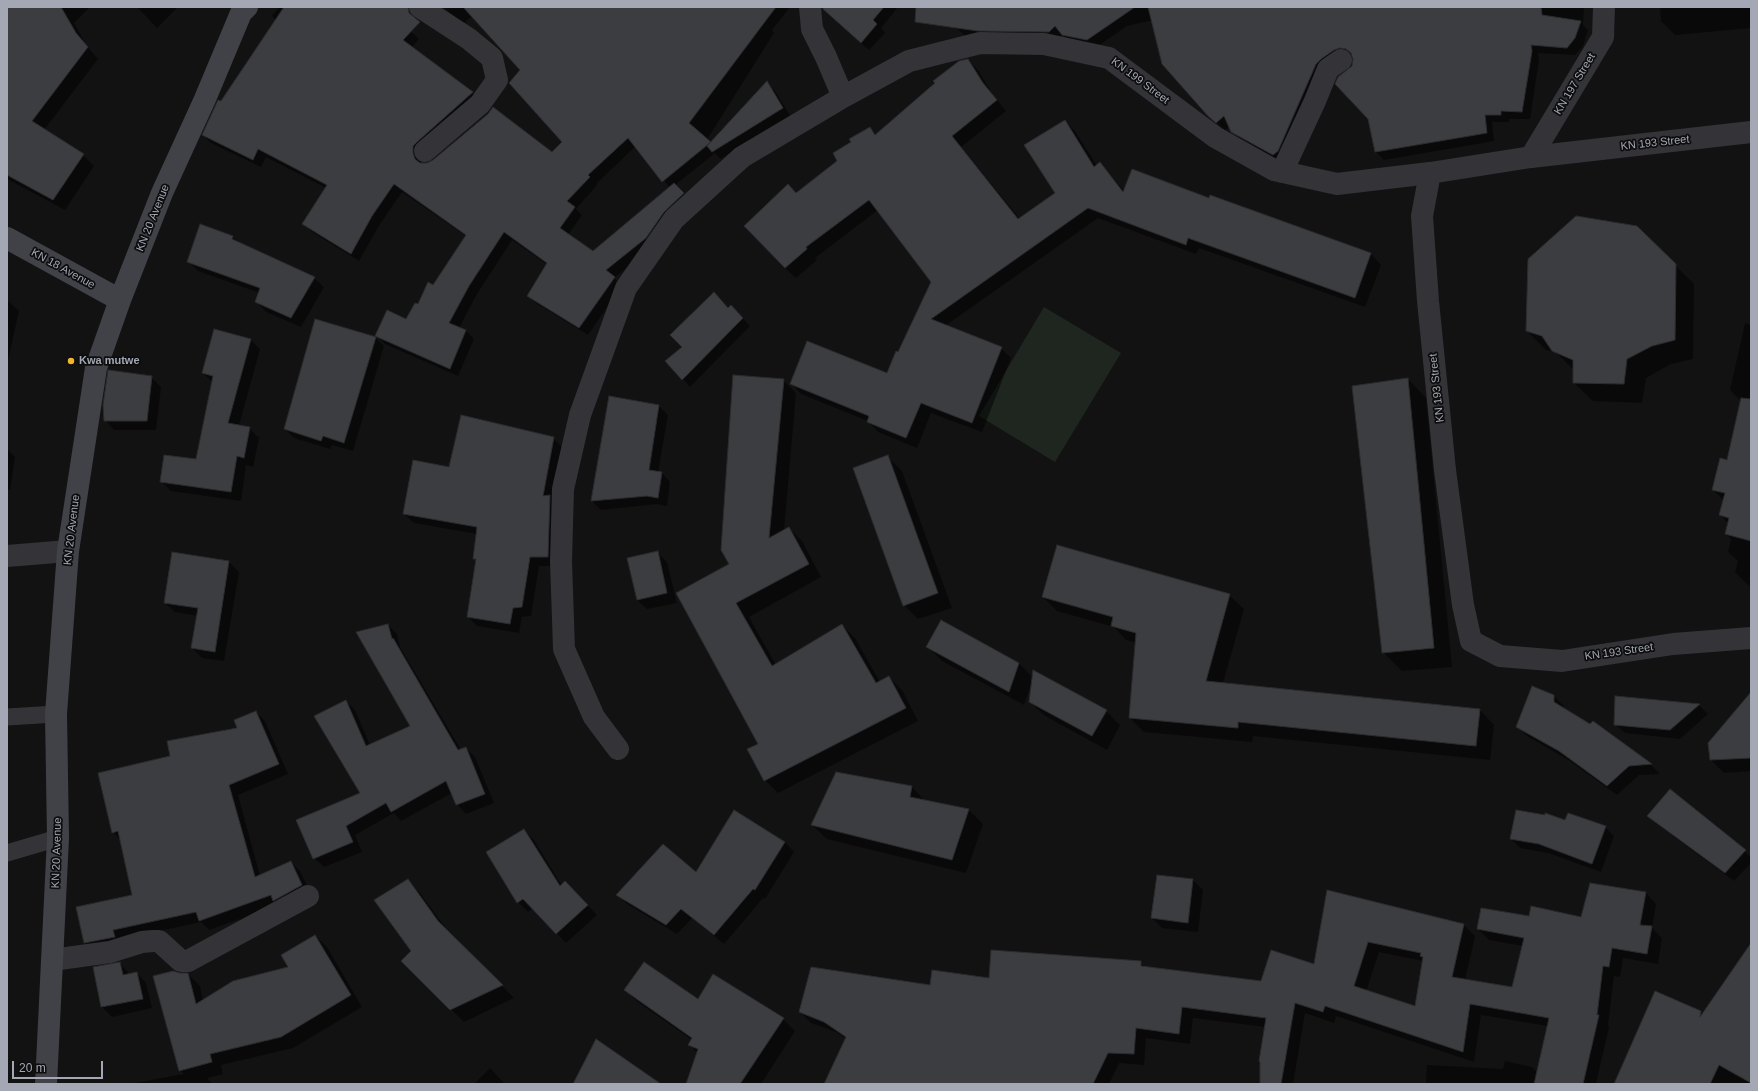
<!DOCTYPE html>
<html>
<head>
<meta charset="utf-8">
<style>
	body { margin:0 }
	#map { position:relative; width:1758px; height:1091px; overflow:hidden; background:#121213; font-family:Arial,sans-serif }
	canvas { display:block }
	.frame { position:absolute; inset:0; border:8px solid #a3a8b4; pointer-events:none }
	.scale { position:absolute; left:12px; top:1061px; width:91px; height:18px; box-sizing:border-box; border:2px solid #a3a8b4; border-top:0; padding-left:5px; font-size:12px; line-height:14px; white-space:nowrap; color:#a3a8b4; -webkit-text-stroke:3px #0d0d0e; paint-order:stroke }
</style>
</head>
<body>
<div id="map">
<canvas width="1758" height="1091"></canvas>
<div class="frame"></div>
<div class="scale">20 m</div>
</div>
<script>
const c = document.querySelector('canvas').getContext('2d');
c.lineJoin = 'round';
function paint(path, color) { c.fillStyle = color; c.fill(path, 'evenodd'); }
const shape = rows => new Path2D(rows.map(r => 'M' + r).join(''));
function stroke(path, color, width, dash) { c.strokeStyle = color; c.lineWidth = width; c.lineCap = dash ? 'butt' : 'round'; c.setLineDash(dash || []); c.stroke(path); }
function label(font, color, halo, rows, align = 'center') {
  c.font = font + ' Arial,sans-serif'; c.lineWidth = 3.5; c.setLineDash([]); c.textBaseline = 'middle'; c.strokeStyle = halo; c.fillStyle = color; for (const [text, x, y, turn = 0] of rows) {
    c.save(); c.translate(x, y); c.rotate((+turn || 0) * Math.PI / 180); c.textAlign = isNaN(turn) ? turn : align; if (halo) c.strokeText(text, 0, 0); c.fillText(text, 0, 0); c.restore();
  }
}
const green = shape([
	[1044,307,1121,353,1055,462,979,416]
]);
const shadow = shape([
	[7,7,90,7,74,23,87,46,98,59,44,130,83,155,94,166,65,210,7,179],
	[137,7,178,7,157,28],
	[279,7,385,7,419,39,412,47,472,93,480,101,421,156,421,164,553,154,563,142,521,70,472,16,464,23,451,14,444,7,790,7,772,30,774,33,708,138,713,142,767,83,775,91,791,117,720,159,715,153,675,185,691,202,654,246,614,278,622,286,588,335,536,303,528,295,548,265,512,240,477,294,459,328,466,331,474,339,458,376,385,344,377,336,407,320,433,286,466,236,402,192,380,224,359,261,312,232,304,224,326,188,266,157,261,167,211,143,203,135,221,103,276,20,272,16],
	[636,146,670,188,593,252,568,235,582,215,576,209,597,185,596,184],
	[838,7,898,7,881,28,885,33,869,50,838,23],
	[934,7,1584,7,1583,25,1588,30,1583,46,1575,55,1538,53,1539,60,1530,119,1509,119,1509,122,1492,122,1494,141,1384,160,1376,152,1369,118,1353,65,1354,56,1348,55,1282,163,1241,140,1232,131,1230,126,1225,130,1209,116,1153,20,1127,26,1095,48,1071,43,1063,35,1057,40,986,38,964,35],
	[1660,7,1751,7,1751,28,1675,35,1661,21],
	[968,60,978,70,993,95,1006,111,961,147,1020,219,1056,193,1065,121,1075,131,1097,166,1100,163,1125,192,1210,199,1211,197,1371,254,1381,265,1365,307,1199,248,1196,254,1098,218,945,326,1001,348,1011,358,982,432,931,413,917,448,878,432,868,421,801,394,791,383,888,375,933,282,878,210,815,258,817,260,796,278,785,268,796,193,839,161,853,142,870,128,877,135],
	[233,237,240,244,314,278,324,287,301,327,266,312,257,302,260,293,198,271,188,261],
	[1675,265,1694,284,1693,359,1671,364,1646,378,1642,403,1593,401,1574,383,1574,370,1555,352,1546,350,1527,331],
	[714,293,729,309,739,314,750,326,690,387,667,361,683,347],
	[7,300,19,311,7,365],
	[1745,323,1751,325,1751,323,1751,588,1735,572,1738,561,1728,552,1731,539,1726,534,1729,524,1720,515,1724,501,1713,490,1727,461,1742,402,1730,390],
	[375,337,384,346,353,451,332,445,330,449,294,438,285,429],
	[251,340,260,349,239,426,249,428,259,438,253,467,246,465,241,501,171,491,161,481,197,460,213,383,203,373],
	[151,377,161,387,156,430,114,430,105,420],
	[1408,379,1426,398,1452,667,1402,671,1383,652],
	[783,380,796,393,784,531,788,528,802,541,821,577,749,617,776,665,842,625,855,638,880,682,889,677,902,690,918,721,778,793,765,780,759,744,677,593,730,564],
	[610,398,659,406,668,415,658,472,662,473,670,482,667,506,657,504,601,510,592,501],
	[553,438,562,447,556,566,539,566,531,616,522,617,519,633,477,626,468,617,477,562,474,558,477,534,414,523,404,514,450,468],
	[7,449,15,457,10,490,7,490],
	[888,457,902,471,952,608,918,619,904,605],
	[657,552,667,562,677,603,647,609,637,600],
	[172,553,229,562,239,572,224,661,202,658,192,648,198,616,175,612,165,603],
	[1229,595,1244,609,1223,683,1480,710,1494,725,1490,760,1253,736,1252,742,1144,732,1130,718,1137,643,1126,640,1114,627,1057,611,1043,597],
	[388,625,397,634,400,647,461,750,466,748,475,757,494,803,466,814,457,804,452,793,401,821,394,813,355,835,362,852,324,867,314,858,362,793,346,701,355,710,370,745,411,726],
	[928,647,1019,663,1033,678,1106,711,1120,725,1107,750,1045,716,1030,702,1032,682,1024,705,942,661],
	[1751,695,1751,771,1724,773,1711,760],
	[1554,696,1564,706,1563,709,1591,726,1593,722,1651,765,1660,774,1639,775,1617,795,1570,761,1527,736,1517,726],
	[1616,697,1699,705,1708,714,1680,739,1625,733,1615,724],
	[256,712,265,721,288,774,238,795,260,876,291,862,300,871,311,894,209,930,201,922,122,939,95,952,85,942,133,896,121,841,113,832,172,757,238,728],
	[912,787,926,802,969,810,983,824,966,873,827,839,812,825],
	[1670,790,1751,857,1751,863,1734,881,1658,825,1649,816],
	[1566,822,1605,827,1614,836,1601,872,1548,853,1520,848,1511,839],
	[524,830,534,840,562,886,575,892,597,915,566,943,533,908,528,912,518,902],
	[785,842,794,852,765,899,763,898,724,944,692,918,677,934,627,904,618,895,696,873],
	[1158,876,1193,880,1203,890,1198,932,1162,928,1152,918],
	[408,881,420,893,450,934,514,998,464,1022,402,961,412,951],
	[1328,892,1464,925,1475,936,1465,980,1513,989,1523,946,1489,940,1478,929,1530,917,1582,918,1646,893,1656,904,1652,928,1662,938,1658,964,1623,958,1620,977,1614,976,1608,1025,1609,1027,1596,1084,1428,1084,1426,1082,1427,1065,1503,1069,1505,1061,1532,1067,1538,1073,1548,1026,1481,1015,1474,1062,1336,1016,1334,1023,1305,1013,1293,1084,1261,1084,1266,1027,1193,1018,1190,1044,1146,1038,1144,1065,1119,1063,1109,1084,825,1084,846,1039,836,1032,811,1023,800,1012,931,986,1140,962,1146,968,1261,982,1315,965],
	[1379,952,1423,961,1416,1007,1366,991],
	[315,936,327,947,362,1007,293,1048,221,1065,223,1074,207,1078,212,1084,129,1084,184,1074,180,1070,180,974,188,974,200,986,203,1000,289,968],
	[1751,951,1751,1084,1615,1084,1700,1012,1703,1015],
	[120,963,130,975,137,973,146,983,152,1008,112,1017,102,1007,94,968],
	[625,990,699,1001,783,1019,795,1031,761,1084,687,1084,697,1053,689,1044,692,1040,638,1002],
	[490,1068,505,1084,474,1084]
]);
const building = shape([
	[7,7,61,7,76,33,88,47,32,121,84,154,53,200,7,175,7,7],
	[284,7,408,7,409,13,420,22,403,40,473,92,417,142,413,146,413,153,415,159,420,163,427,163,433,160,488,114,493,107,552,152,562,142,509,83,520,70,463,7,776,7,689,123,711,142,662,182,628,138,588,175,590,177,567,201,575,207,560,228,593,251,674,183,684,193,664,212,646,238,606,270,615,277,579,328,527,296,547,263,504,232,469,286,449,323,466,330,450,369,375,336,387,310,406,319,415,303,418,304,428,282,433,285,466,235,394,184,372,216,351,254,302,224,327,185,258,149,253,160,202,135,218,100,221,101,284,7],
	[823,7,884,7,873,20,877,24,861,43,823,9,823,7],
	[916,7,1135,7,1087,40,1062,35,1055,26,1049,32,978,31,915,22,916,7],
	[1148,7,1541,7,1542,15,1581,21,1575,38,1567,48,1531,45,1532,51,1522,112,1501,111,1501,115,1485,115,1487,133,1375,152,1368,119,1335,84,1338,77,1352,66,1353,59,1351,53,1346,49,1340,48,1334,50,1321,59,1316,64,1278,151,1273,155,1231,132,1224,116,1216,123,1208,116,1162,64,1148,7],
	[968,59,983,83,997,100,952,136,1018,219,1055,193,1024,145,1065,120,1094,167,1100,162,1123,192,1132,169,1209,198,1210,195,1371,253,1355,298,1188,238,1186,245,1088,208,931,319,1002,347,972,423,921,403,906,438,867,422,869,416,790,384,807,341,887,373,896,351,898,352,931,282,869,200,806,247,807,249,785,268,744,226,788,184,796,193,837,161,833,153,851,142,849,139,870,127,875,135,935,83,933,81,959,61,968,59],
	[767,81,783,108,712,152,707,146,767,81],
	[1576,216,1637,226,1676,264,1675,340,1652,346,1627,359,1624,384,1573,383,1573,360,1552,351,1542,336,1526,331,1528,259,1576,216],
	[200,224,233,236,232,239,315,277,291,318,255,302,260,288,187,262,200,224],
	[714,292,728,308,731,305,743,318,682,380,665,361,682,347,670,335,714,292],
	[315,319,376,337,344,443,323,436,321,441,284,429,315,319],
	[214,329,251,339,228,423,250,427,244,458,237,456,231,492,160,482,164,455,196,459,213,376,202,373,214,329],
	[108,370,152,376,147,421,104,421,103,405,108,370],
	[733,375,784,379,769,538,789,527,809,564,736,603,772,666,842,624,876,683,889,676,906,708,764,781,747,749,758,744,676,593,729,564,721,550,733,375],
	[1408,378,1434,648,1382,653,1352,386,1408,378],
	[609,396,659,405,649,470,662,472,658,498,647,496,591,501,609,396],
	[1741,398,1751,399,1751,541,1725,534,1729,518,1719,515,1725,493,1712,490,1720,458,1727,460,1741,398],
	[461,415,554,437,543,496,550,495,548,557,530,557,522,607,513,608,510,624,467,617,476,559,473,559,477,527,403,514,413,460,449,467,461,415],
	[888,455,938,593,903,606,853,468,888,455],
	[1057,545,1230,594,1206,681,1480,709,1476,746,1238,722,1238,728,1129,718,1136,633,1111,626,1113,617,1042,597,1057,545],
	[658,551,667,593,637,600,627,558,658,551],
	[172,552,229,561,215,652,191,648,198,608,164,603,172,552],
	[941,620,1019,663,1009,692,926,647,941,620],
	[388,624,392,639,393,638,458,750,466,747,485,794,456,805,446,781,391,812,386,803,346,826,353,842,313,859,296,820,360,793,314,716,346,700,366,746,410,726,356,632,388,624],
	[1033,670,1107,710,1092,736,1029,702,1033,670],
	[1532,686,1554,695,1554,702,1590,724,1593,721,1652,764,1629,766,1607,786,1559,751,1516,727,1532,686],
	[1751,692,1751,758,1710,760,1708,743,1751,692],
	[1615,696,1700,704,1670,730,1614,725,1615,696],
	[256,711,279,764,229,785,255,877,291,861,302,885,273,901,271,895,199,921,196,912,113,930,115,937,84,943,76,907,132,895,118,831,112,833,98,773,170,756,167,741,237,728,234,720,256,711],
	[836,772,912,786,910,797,969,809,952,860,811,825,836,772],
	[1670,789,1746,850,1725,873,1647,816,1670,789],
	[734,810,785,842,755,890,753,889,714,935,681,909,666,925,616,895,663,844,696,872,734,810],
	[1516,810,1545,815,1545,813,1565,820,1568,813,1606,826,1592,864,1539,844,1510,839,1516,810],
	[524,829,560,886,565,881,588,905,556,934,523,899,517,903,486,852,524,829],
	[1157,875,1193,879,1188,923,1151,918,1157,875],
	[408,879,438,921,503,985,450,1010,401,961,411,951,374,900,408,879],
	[1590,883,1646,892,1640,925,1652,926,1647,954,1612,948,1609,967,1603,966,1597,1015,1599,1015,1583,1084,1534,1084,1549,1018,1470,1004,1463,1052,1325,1006,1323,1012,1295,1003,1281,1084,1260,1084,1260,1062,1259,1061,1266,1018,1182,1007,1179,1034,1136,1028,1134,1054,1108,1053,1093,1084,824,1084,846,1037,824,1022,799,1012,811,967,930,985,932,970,989,978,991,950,1141,961,1141,966,1261,981,1271,950,1314,964,1327,890,1464,924,1452,977,1512,987,1524,938,1477,929,1481,908,1529,916,1531,906,1581,917,1590,883],
	[1368,942,1421,953,1420,956,1423,957,1415,1006,1354,986,1368,942],
	[315,935,351,995,281,1037,210,1054,212,1062,179,1071,153,976,173,971,180,973,188,973,196,1004,233,981,288,967,281,955,315,935],
	[1751,943,1751,1083,1719,1065,1710,1084,1614,1084,1655,991,1701,1011,1700,1017,1751,943],
	[120,962,123,975,137,972,143,999,101,1007,93,967,120,962],
	[644,962,698,999,713,974,784,1018,740,1084,686,1084,698,1049,688,1045,692,1038,624,990,644,962],
	[596,1039,661,1084,573,1084,596,1039]
]);
const service = shape([
	[7,717,56,714],
	[7,853,58,838]
]);
const minor = shape([
	[420,7,469,39,492,58,497,80,480,104,425,151],
	[810,7,812,29,826,57,843,97],
	[1531,157,1603,37,1604,7],
	[1282,172,1315,101,1328,69,1341,60],
	[7,556,68,551],
	[618,749,594,717,564,649,561,561,563,489,580,415,626,288,674,219,742,157,843,97,909,61,980,43,1044,44,1109,58,1215,137,1274,170,1337,184,1430,173],
	[52,960,110,952,142,942,153,941,159,941,181,961,188,961,308,896]
]);
const tertiary = shape([
	[1751,132,1531,157,1430,173,1422,216,1428,301,1445,470,1463,605,1471,641,1500,656,1562,661,1673,644,1751,638]
]);
const secondary = shape([
	[7,238,120,300],
	[46,1084,58,838,56,714,68,551,96,368,120,300,162,193,205,99,241,13,247,7]
]);
const markers = [
	[71,361,4,"#efb62e"]
];
const streetNames = [
	["KN 199 Street",1140,81,37],
	["KN 197 Street",1575,84,-59],
	["KN 193 Street",1655,143,-6],
	["KN 20 Avenue",153,218,-68],
	["KN 18 Avenue",63,269,29],
	["KN 193 Street",1437,388,-96],
	["KN 20 Avenue",72,530,-83],
	["KN 193 Street",1619,652,-8],
	["KN 20 Avenue",57,853,-88]
];
const poiNames = [
	["Kwa mutwe",79,361]
];
paint(green, '#1e261f');
paint(shadow, '#0007');
paint(building, '#3c3d40');
stroke(building, '#2c2c2f', 1);
stroke(service, '#333338', 17);
stroke(minor, '#333338', 22);
stroke(tertiary, '#333338', 22);
stroke(secondary, '#414248', 22);
for (const [x, y, r, color] of markers) { const dot = new Path2D(); dot.arc(x, y, r, 0, 2 * Math.PI); c.fillStyle = color; c.fill(dot); stroke(dot, '#0d0d0e', 1.5); }
label('11px', '#a3a8b4', '#0d0d0e', streetNames);
label('bold 11px', '#a3a8b4', '#0d0d0e', poiNames, 'left');
</script>
</body>
</html>
